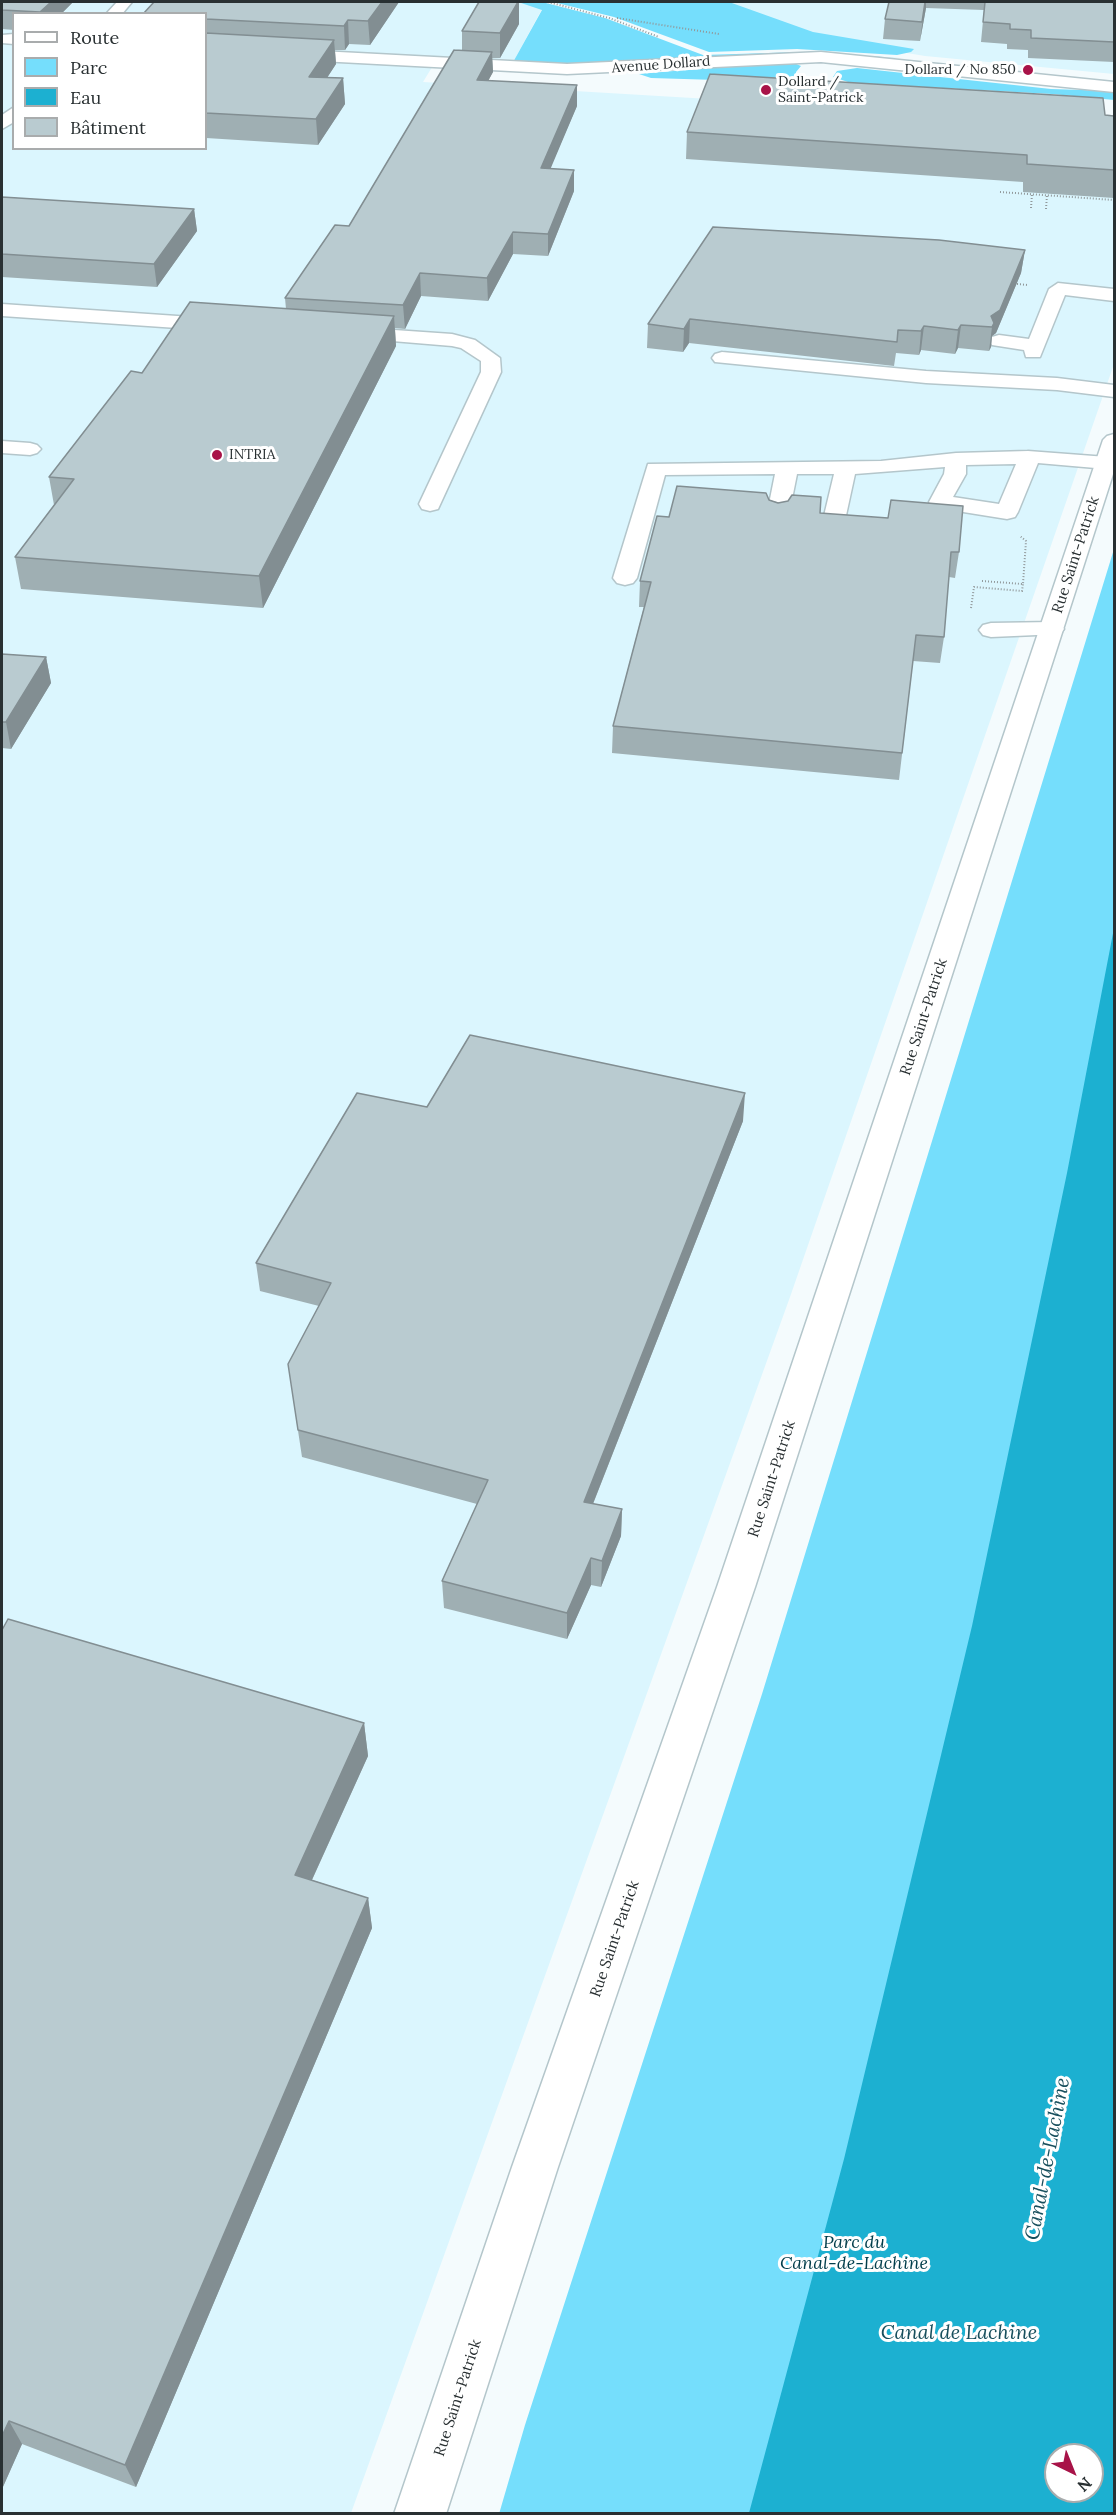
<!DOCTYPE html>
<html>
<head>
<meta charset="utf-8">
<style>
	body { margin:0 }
	#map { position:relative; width:1116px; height:2515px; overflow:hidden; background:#f4fbfd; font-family:Lora,serif }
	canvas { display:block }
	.frame { position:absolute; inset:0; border:3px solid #293032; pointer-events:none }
	.legend { position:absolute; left:12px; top:12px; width:195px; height:138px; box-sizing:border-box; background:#fff; border:2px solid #a9acad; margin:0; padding:8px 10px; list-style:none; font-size:18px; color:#293032 }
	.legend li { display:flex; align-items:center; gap:12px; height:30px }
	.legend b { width:30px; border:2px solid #a9acad }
	.north { position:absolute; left:1044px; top:2443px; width:60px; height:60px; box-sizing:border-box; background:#fff; border:2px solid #a9acad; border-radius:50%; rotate:137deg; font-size:16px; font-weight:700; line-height:24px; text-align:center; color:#293032 }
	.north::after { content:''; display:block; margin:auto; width:21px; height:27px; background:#a81348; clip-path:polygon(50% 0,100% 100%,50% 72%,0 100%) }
</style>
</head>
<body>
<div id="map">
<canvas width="1116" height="2515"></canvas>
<div class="frame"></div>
<ul class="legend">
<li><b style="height:8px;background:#fff"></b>Route</li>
<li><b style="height:16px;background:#75defc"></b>Parc</li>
<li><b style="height:16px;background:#1cb0d1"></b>Eau</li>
<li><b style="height:16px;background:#b9cbd0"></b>Bâtiment</li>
</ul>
<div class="north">N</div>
</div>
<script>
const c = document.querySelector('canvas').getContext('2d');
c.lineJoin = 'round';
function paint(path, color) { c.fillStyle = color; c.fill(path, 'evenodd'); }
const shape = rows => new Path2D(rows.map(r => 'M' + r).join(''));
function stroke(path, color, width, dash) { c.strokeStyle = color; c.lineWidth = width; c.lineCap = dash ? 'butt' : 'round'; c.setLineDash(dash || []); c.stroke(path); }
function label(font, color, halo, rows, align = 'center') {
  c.font = font + ' Lora,serif'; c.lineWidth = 6; c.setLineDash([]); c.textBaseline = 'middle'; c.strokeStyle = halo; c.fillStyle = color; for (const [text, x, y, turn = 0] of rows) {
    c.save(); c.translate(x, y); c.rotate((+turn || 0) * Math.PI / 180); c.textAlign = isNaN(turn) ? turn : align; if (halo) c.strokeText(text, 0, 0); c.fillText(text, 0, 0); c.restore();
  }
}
const built = shape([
	[2,2,518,2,542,9,512,64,437,59,423,82,1114,123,1114,364,790,1297,351,2513,2,2514],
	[14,14,206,14,206,148,14,148],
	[727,2,1114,2,1114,74,925,56,864,46,801,30]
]);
const green = shape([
	[518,2,542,2,605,18,703,55,801,52,900,58,776,53,592,65,512,64,542,10],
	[553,2,729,2,813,32,914,49,911,52,897,55,797,49,709,52,614,17],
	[789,61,801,66,796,72,796,79,783,82,651,78,639,74],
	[857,68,1051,89,1114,91,1114,100,1052,94,851,83,833,77,837,71],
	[1114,549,1114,2513,499,2514,525,2425,762,1694],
	[1056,2455,1092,2455,1092,2491,1056,2491]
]);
const water = shape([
	[1114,928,1114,2513,749,2513,844,2159,972,1626,1067,1173],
	[1056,2455,1092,2455,1092,2491,1056,2491]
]);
const path = shape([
	[548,2,609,18,659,37],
	[617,18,719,34],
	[1000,192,1114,200],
	[1031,208,1032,194],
	[1046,209,1047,195],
	[1017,284,1028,285],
	[982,581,1023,584,1026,541,1020,536],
	[971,608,974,587,1022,591,1023,584]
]);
const minor = shape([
	[14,107,14,122,2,129,2,115,14,107],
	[1058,283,1114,289,1114,301,1065,295,1040,357,1026,357,1024,350,992,345,989,341,992,337,999,335,1029,339,1049,289,1058,283],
	[2,304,221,319,231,325,221,331,2,316,2,304],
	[351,327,452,334,475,340,500,358,501,372,438,509,430,511,422,509,419,504,481,372,481,361,461,348,452,346,344,337,341,333,344,329,351,327],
	[722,352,926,371,1057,378,1114,385,1114,397,1057,390,926,383,715,362,712,358,715,354,722,352],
	[2,441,30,443,37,445,41,449,37,453,30,455,2,453,2,441],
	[1028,451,1107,457,1114,458,1114,468,1107,469,1038,463,1018,512,1015,517,1007,519,932,507,929,502,944,474,945,467,855,474,845,520,842,525,834,527,826,525,823,520,834,474,797,474,788,519,785,524,777,526,769,524,766,519,775,474,665,475,637,578,633,583,625,585,617,583,613,578,648,464,881,461,956,453,1028,451],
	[1016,464,999,504,953,497,966,474,966,465,1016,464],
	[1052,622,1060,624,1064,629,1060,634,991,637,983,635,979,630,983,625,991,623,1052,622]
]);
const major = shape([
	[117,2,132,2,122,14,106,14,117,2],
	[14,34,14,44,2,43,2,35,14,34],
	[206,45,567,64,821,52,1114,82,1114,92,821,62,567,74,206,55,206,45],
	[1114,434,1114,471,755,1587,558,2167,446,2514,394,2514,512,2167,717,1587,1103,440,1107,436,1114,434]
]);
const wall = shape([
	[2,2,73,2,61,14,14,14,14,30,2,29],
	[399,2,370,45,349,44,345,50,335,50,336,64,327,78,343,78,345,104,318,145,206,138,206,14],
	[479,2,519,2,519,24,500,58,492,58,493,72,488,81,577,85,577,106,550,168,574,191,548,256,513,254,488,301,421,296,405,329,395,328,396,346,263,608,21,589,15,557,54,505,49,477,142,373,286,309,285,298,349,226,462,51,462,31],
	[889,2,1114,2,1114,62,1028,58,1028,50,1007,49,1007,44,981,42,984,10,926,8,920,41,883,39,885,19],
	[1105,115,1114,116,1114,198,1023,192,1023,182,686,159,687,132],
	[2,197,194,209,197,231,157,287,2,277],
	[1025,250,1021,273,996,333,992,336,991,347,989,351,958,348,955,354,921,350,919,355,896,353,894,366,689,343,683,352,647,348,648,324],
	[769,500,820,513,959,552,955,578,949,577,944,637,940,663,913,661,899,780,612,753,613,726,644,607,639,607,640,581,669,517],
	[2,654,46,657,51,683,11,749,2,748],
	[427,1107,743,1121,593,1504,622,1509,621,1536,601,1587,591,1585,567,1639,444,1608,442,1581,477,1504,302,1457,292,1391,319,1306,260,1291,256,1263],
	[2,1630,364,1723,368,1756,312,1880,368,1898,372,1928,136,2487,22,2444,2,2489]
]);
const shadedWall = shape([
	[51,2,73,2,61,14,40,14,40,12],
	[382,2,399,2,370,45,368,21],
	[518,2,519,2,519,24,500,58,500,33],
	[925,2,926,2,926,8,920,41],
	[348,20,349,44,345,50,344,26],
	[334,40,336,64,311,102,309,77],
	[492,52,493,72,477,101,477,80],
	[343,78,345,104,318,145,316,119],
	[577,85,577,106,542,189,541,168],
	[574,170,574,191,548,256,548,234],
	[194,209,197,231,157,287,154,264],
	[513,232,513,254,488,301,487,278],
	[1025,250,1021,273,996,333,992,336,991,347,989,351,992,327,991,316],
	[420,273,421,296,405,329,403,305],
	[394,316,396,346,263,608,259,576],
	[690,319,689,343,683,352,684,329],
	[961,325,958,348,955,354,958,330],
	[924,326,921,350,919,355,921,331],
	[46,657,51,683,11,749,6,722],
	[745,1093,743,1121,583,1529,584,1502],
	[622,1509,621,1536,601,1587,602,1561],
	[591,1558,591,1585,567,1639,567,1613],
	[364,1723,368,1756,300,1906,295,1875],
	[368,1898,372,1928,136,2487,125,2465],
	[9,2421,22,2444,2,2489,2,2436]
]);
const building = shape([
	[2,2,51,2,40,12,2,10,2,2],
	[154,2,382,2,368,21,348,20,344,26,206,19,206,14,143,14,154,2],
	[479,2,518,2,500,33,462,31,479,2],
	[889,2,925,2,922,22,885,19,889,2],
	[985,2,1114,2,1114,42,1031,38,1031,30,1010,29,1010,24,983,22,985,2],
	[206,33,334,40,309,77,343,78,316,119,206,113,206,33],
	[454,50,492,52,477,80,577,85,541,168,574,170,548,234,513,232,487,278,420,273,403,305,285,298,335,225,349,226,454,50],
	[710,74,1103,98,1105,115,1114,116,1114,170,1027,164,1027,155,687,132,710,74],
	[2,197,194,209,154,264,2,254,2,197],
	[713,227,939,240,1025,250,1000,310,991,316,994,323,992,327,961,325,958,330,924,326,921,331,898,330,897,342,690,319,684,329,648,324,713,227],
	[190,302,394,316,259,576,15,557,74,479,49,477,131,371,142,373,190,302],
	[677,486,766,493,769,500,778,503,788,501,792,495,821,497,820,513,888,518,891,500,963,506,959,552,951,552,944,637,916,635,902,753,613,726,651,582,640,581,657,516,669,517,677,486],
	[2,654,46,657,6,722,2,722,2,654],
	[470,1035,745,1093,584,1502,622,1509,602,1561,591,1558,567,1613,442,1581,488,1480,298,1430,288,1364,331,1283,256,1263,357,1093,427,1107,470,1035],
	[8,1619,364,1723,295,1875,368,1898,125,2465,9,2421,2,2436,2,1630,8,1619]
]);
const markers = [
	[1028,70,6,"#a81348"],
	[766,90,6,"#a81348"],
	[217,455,6,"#a81348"]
];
const farStreetnames = [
	["Avenue Dollard",661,65,-4]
];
const farPoinames = [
	["Dollard / No 850",1016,70,"right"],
	["Dollard /",778,82],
	["Saint-Patrick",778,98],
	["INTRIA",229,455]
];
const streetNames = [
	["Rue Saint-Patrick",1076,555,-72],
	["Rue Saint-Patrick",924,1017,-72],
	["Rue Saint-Patrick",772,1479,-72],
	["Rue Saint-Patrick",615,1939,-71],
	["Rue Saint-Patrick",458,2398,-72]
];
const nearParknames = [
	["Parc du",854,2243],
	["Canal-de-Lachine",854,2264]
];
const nearWaternames = [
	["Canal-de-Lachine",1048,2159,-79],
	["Canal de Lachine",959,2333]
];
paint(built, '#dbf6fe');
paint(green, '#75defc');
paint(water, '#1cb0d1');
stroke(minor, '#b4c6cb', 3);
stroke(major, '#b4c6cb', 3);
stroke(path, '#91989a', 2, [1, 2]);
paint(minor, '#fff');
paint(major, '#fff');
paint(wall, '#9fafb3');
paint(shadedWall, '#828e92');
paint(building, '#b9cbd0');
stroke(building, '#828e92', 1.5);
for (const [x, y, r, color] of markers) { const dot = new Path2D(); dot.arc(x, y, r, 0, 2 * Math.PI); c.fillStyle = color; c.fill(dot); stroke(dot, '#fff', 2); }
label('14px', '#293032', '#fff', farStreetnames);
label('14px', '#293032', '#fff', farPoinames, 'left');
label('15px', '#293032', '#fff', streetNames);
label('italic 18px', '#003d4b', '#fff', nearParknames);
label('italic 20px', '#184f5d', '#fff', nearWaternames);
</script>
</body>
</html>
